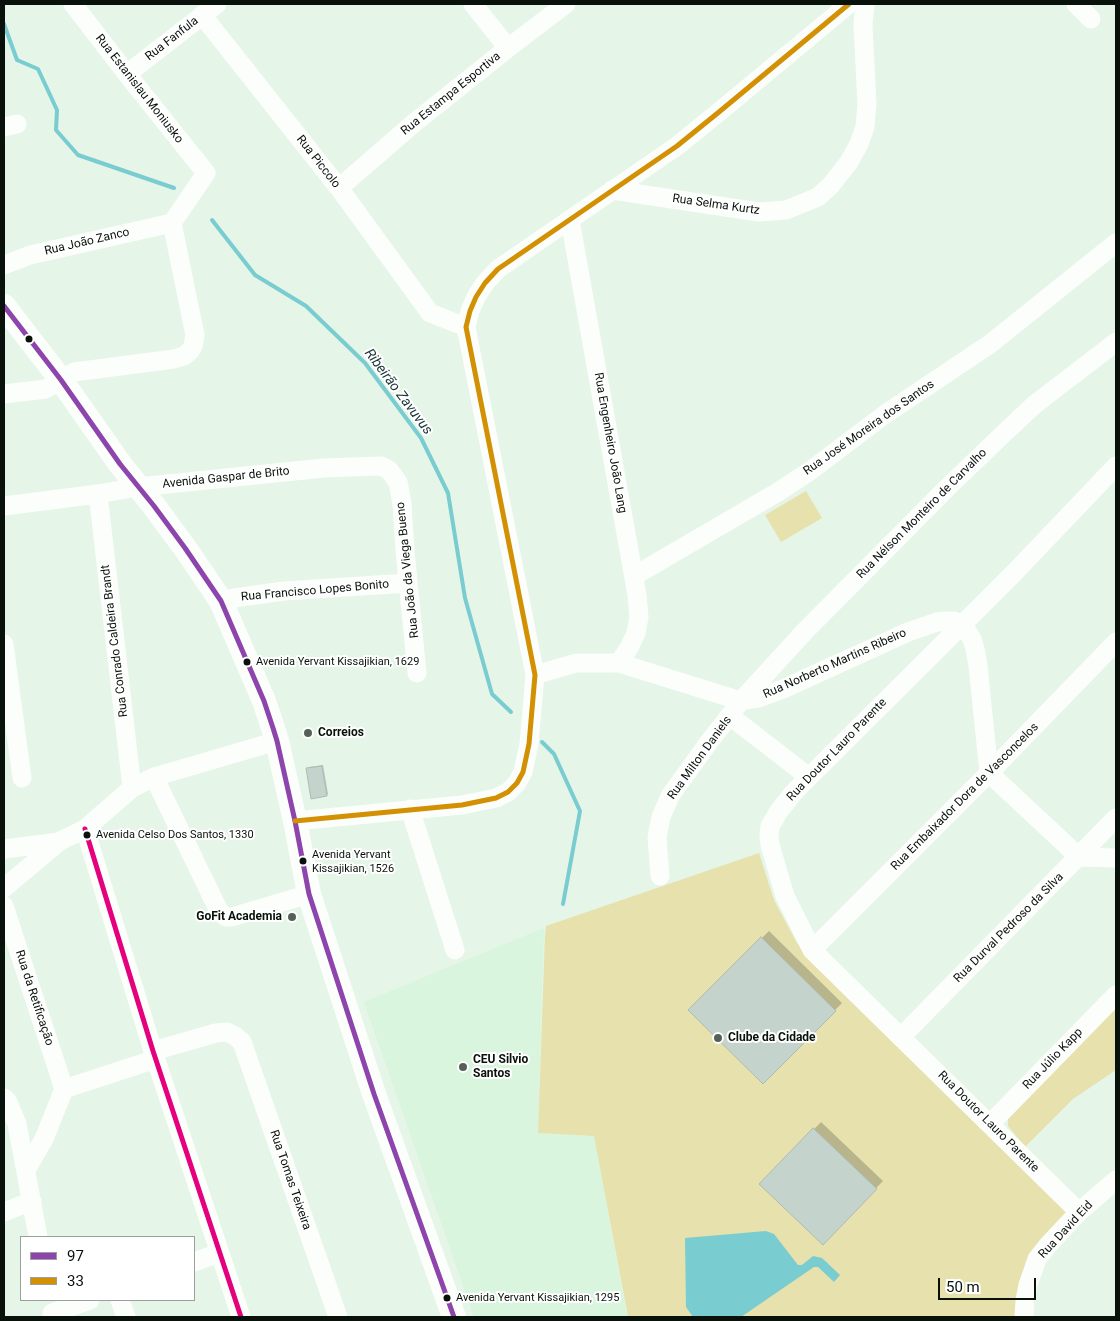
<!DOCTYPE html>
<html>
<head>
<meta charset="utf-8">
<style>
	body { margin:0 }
	#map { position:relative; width:1120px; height:1321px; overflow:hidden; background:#e5f5e7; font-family:Roboto,sans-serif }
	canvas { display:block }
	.frame { position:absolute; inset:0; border:5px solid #08120a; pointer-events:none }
	.legend { position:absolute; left:20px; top:1236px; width:175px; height:65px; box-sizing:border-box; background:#fff; border:1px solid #9ca09d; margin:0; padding:6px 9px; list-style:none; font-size:15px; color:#08120a }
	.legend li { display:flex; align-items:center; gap:10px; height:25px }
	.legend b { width:25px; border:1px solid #9ca09d }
	.scale { position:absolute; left:938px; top:1278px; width:98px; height:22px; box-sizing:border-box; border:2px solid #08120a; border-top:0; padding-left:6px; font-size:15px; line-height:18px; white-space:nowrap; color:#08120a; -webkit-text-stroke:4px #fff; paint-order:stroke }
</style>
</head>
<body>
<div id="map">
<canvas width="1120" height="1321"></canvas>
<div class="frame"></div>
<ul class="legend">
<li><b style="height:6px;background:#8e44ad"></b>97</li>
<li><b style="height:6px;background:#d39002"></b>33</li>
</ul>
<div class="scale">50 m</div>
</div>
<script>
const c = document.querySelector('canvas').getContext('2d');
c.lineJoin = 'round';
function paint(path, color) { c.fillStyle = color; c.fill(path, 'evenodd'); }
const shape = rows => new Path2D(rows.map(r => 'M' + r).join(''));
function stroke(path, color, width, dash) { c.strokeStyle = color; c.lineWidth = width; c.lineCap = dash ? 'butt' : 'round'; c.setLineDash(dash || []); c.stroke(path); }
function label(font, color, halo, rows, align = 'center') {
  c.font = font + ' Roboto,sans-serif'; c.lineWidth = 4; c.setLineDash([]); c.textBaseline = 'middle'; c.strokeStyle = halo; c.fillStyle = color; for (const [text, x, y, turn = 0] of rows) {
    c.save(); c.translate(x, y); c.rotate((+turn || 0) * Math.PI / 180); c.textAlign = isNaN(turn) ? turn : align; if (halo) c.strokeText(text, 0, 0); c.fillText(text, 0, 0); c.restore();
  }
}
const built = shape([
	[544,928,538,1133,594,1136,627,1317,474,1317,364,1002]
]);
const green = shape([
	[806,491,822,518,781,542,765,515],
	[759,853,774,900,797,943,1069,1208,1032,1261,1029,1317,628,1317,594,1136,538,1133,545,935,546,926],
	[1116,1005,1116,1070,1073,1099,1025,1147,1008,1126,1008,1117]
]);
const water = shape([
	[766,1231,774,1234,798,1265,802,1265,813,1256,822,1258,840,1275,834,1282,818,1267,814,1267,741,1317,693,1317,686,1307,685,1238]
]);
const shadow = shape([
	[323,765,328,794,327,795,307,769,309,767],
	[769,931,842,1003,763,1083,690,1010],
	[821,1122,883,1181,823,1243,761,1184]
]);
const stream = shape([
	[4,24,17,60,38,69,57,110,56,130,78,155,174,188],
	[212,220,255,275,306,306,365,363,421,438,448,493,465,598,492,694,511,712],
	[542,742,554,754,580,811,563,904]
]);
const building = shape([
	[322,766,327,796,311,799,306,768,322,766],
	[761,937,836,1011,763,1084,688,1010,761,937],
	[813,1128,877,1189,823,1245,759,1184,813,1128]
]);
const minor = shape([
	[473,4,508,48],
	[1076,4,1091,19],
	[202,15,339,188,430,313,466,327],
	[127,74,217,4],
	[4,127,17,124],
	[339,188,414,123,508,48,566,4],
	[612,190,759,212,786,210,818,197,831,185,849,162,859,144,865,127,867,104,863,25,865,4],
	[570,220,637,595,639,617,636,633,629,648,619,663],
	[4,265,30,255,172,223],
	[4,394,46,389,74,372,174,359,184,356,190,351,193,346,195,335,172,223,206,173,127,74,73,4],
	[98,494,132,788],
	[4,506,98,494,138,487,324,468,381,466,389,470,398,482,402,504,405,551,417,673],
	[634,576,778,492,810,471,884,415,990,344,1116,243],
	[221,601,234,598,284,591,408,583],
	[4,644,22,778],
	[535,675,576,663,619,663,741,701,758,698,783,689,908,632,937,622,947,621,954,621,961,624,967,631,972,639,975,649,978,666,989,773,1079,857,1116,858],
	[730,716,809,777],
	[154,777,218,909,222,914,226,917,232,917,309,894],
	[410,809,455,950],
	[295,821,462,805,496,798,508,792,517,783,523,772,529,744,535,675,466,327,470,311,476,297,485,283,498,269,677,146,719,112,849,4],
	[85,829,153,1051,241,1317],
	[4,849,59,842],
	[660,876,657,837,661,817,670,796,709,742,741,701,806,630,947,488,999,438,1034,405,1116,342],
	[4,888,60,841,85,829,132,788,154,777,277,741],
	[4,906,64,1089],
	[812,950,989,773,1116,642],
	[901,1037,1116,818],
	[153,1051,216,1033,227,1032,235,1036,242,1042,338,1317],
	[4,1098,8,1102,17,1124,38,1237],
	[990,1124,1116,995],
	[26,1170,44,1139,64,1089,156,1059],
	[4,1212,32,1201],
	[1079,1212,812,950,785,896,770,845,769,836,770,826,779,811,794,792,1013,574,1116,466],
	[194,1262,219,1253],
	[120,1300,126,1317],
	[52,1313,90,1300],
	[1024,1317,1025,1300,1028,1285,1037,1259,1049,1244,1079,1212,1116,1180]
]);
const major = shape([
	[4,306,61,380,120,464,154,506,185,548,221,601,264,701,273,728,277,741,295,821,309,894,374,1094,454,1317]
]);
const bus1 = shape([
	[4,306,61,380,120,464,154,506,185,548,221,601,264,701,273,728,277,741,295,821,309,894,374,1094,454,1317]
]);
const bus2 = shape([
	[295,821,462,805,496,798,508,792,517,783,523,772,529,744,535,675,466,327,470,311,476,297,485,283,498,269,677,146,719,112,849,4]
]);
const bus3 = shape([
	[85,829,153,1051,241,1317]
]);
const markers = [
	[29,339,4.5,"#08120a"],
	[247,662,4.5,"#08120a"],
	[308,733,5,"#556157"],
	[87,835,4.5,"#08120a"],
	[303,861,4.5,"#08120a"],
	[292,917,5,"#556157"],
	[718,1038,5,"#556157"],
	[463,1067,5,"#556157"],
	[447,1298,4.5,"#08120a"]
];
const busNames = [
	["Avenida Yervant Kissajikian, 1629",256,662],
	["Avenida Celso Dos Santos, 1330",96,835],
	["Avenida Yervant",312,855],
	["Kissajikian, 1526",312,869],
	["Avenida Yervant Kissajikian, 1295",456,1298]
];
const streetNames = [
	["Rua Fanfula",172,39,-38],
	["Rua Estanislau Moniusko",139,89,52],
	["Rua Estampa Esportiva",451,94,-39],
	["Rua Piccolo",318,162,52],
	["Rua Selma Kurtz",716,205,8],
	["Rua João Zanco",87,242,-13],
	["Rua José Moreira dos Santos",869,428,-35],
	["Rua Engenheiro João Lang",610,443,80],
	["Avenida Gaspar de Brito",226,478,-6],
	["Rua Nélson Monteiro de Carvalho",922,514,-45],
	["Rua João da Viega Bueno",408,570,-96],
	["Rua Francisco Lopes Bonito",315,591,-5],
	["Rua Conrado Caldeira Brandt",115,641,-97],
	["Rua Norberto Martins Ribeiro",835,664,-24],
	["Rua Doutor Lauro Parente",837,750,-46],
	["Rua Milton Daniels",700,758,-54],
	["Rua Embaixador Dora de Vasconcelos",965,797,-45],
	["Rua Durval Pedroso da Silva",1009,928,-45],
	["Rua da Retificação",34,998,72],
	["Rua Júlio Kapp",1053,1059,-46],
	["Rua Doutor Lauro Parente",988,1122,45],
	["Rua Tomas Teixeira",290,1180,71],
	["Rua David Eid",1066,1230,-47]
];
const poiNames = [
	["Correios",318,733],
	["GoFit Academia",282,917,"right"],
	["Clube da Cidade",728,1038],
	["CEU Silvio",473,1060],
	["Santos",473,1074]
];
const waterNames = [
	["Ribeirão Zavuvus",398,392,53]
];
paint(built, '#d9f5dd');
paint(green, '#e7e1ae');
paint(water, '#79ccd0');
paint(shadow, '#0003');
stroke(stream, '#79ccd0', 4);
paint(building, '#c4d3cb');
stroke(building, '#adbcb3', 1);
stroke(minor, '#fbfefb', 19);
stroke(major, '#fbfefb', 24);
stroke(bus1, '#8e44ad', 5);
stroke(bus2, '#d39002', 5);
stroke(bus3, '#e5007d', 5);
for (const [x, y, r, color] of markers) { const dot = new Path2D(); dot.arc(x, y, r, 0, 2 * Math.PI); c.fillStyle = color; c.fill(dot); stroke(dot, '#fff', 2); }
label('11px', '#08120a', '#fff', busNames, 'left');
label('12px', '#08120a', '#fff', streetNames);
label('bold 12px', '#08120a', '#fff', poiNames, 'left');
label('italic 14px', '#1b3437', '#fff', waterNames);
</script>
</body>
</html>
